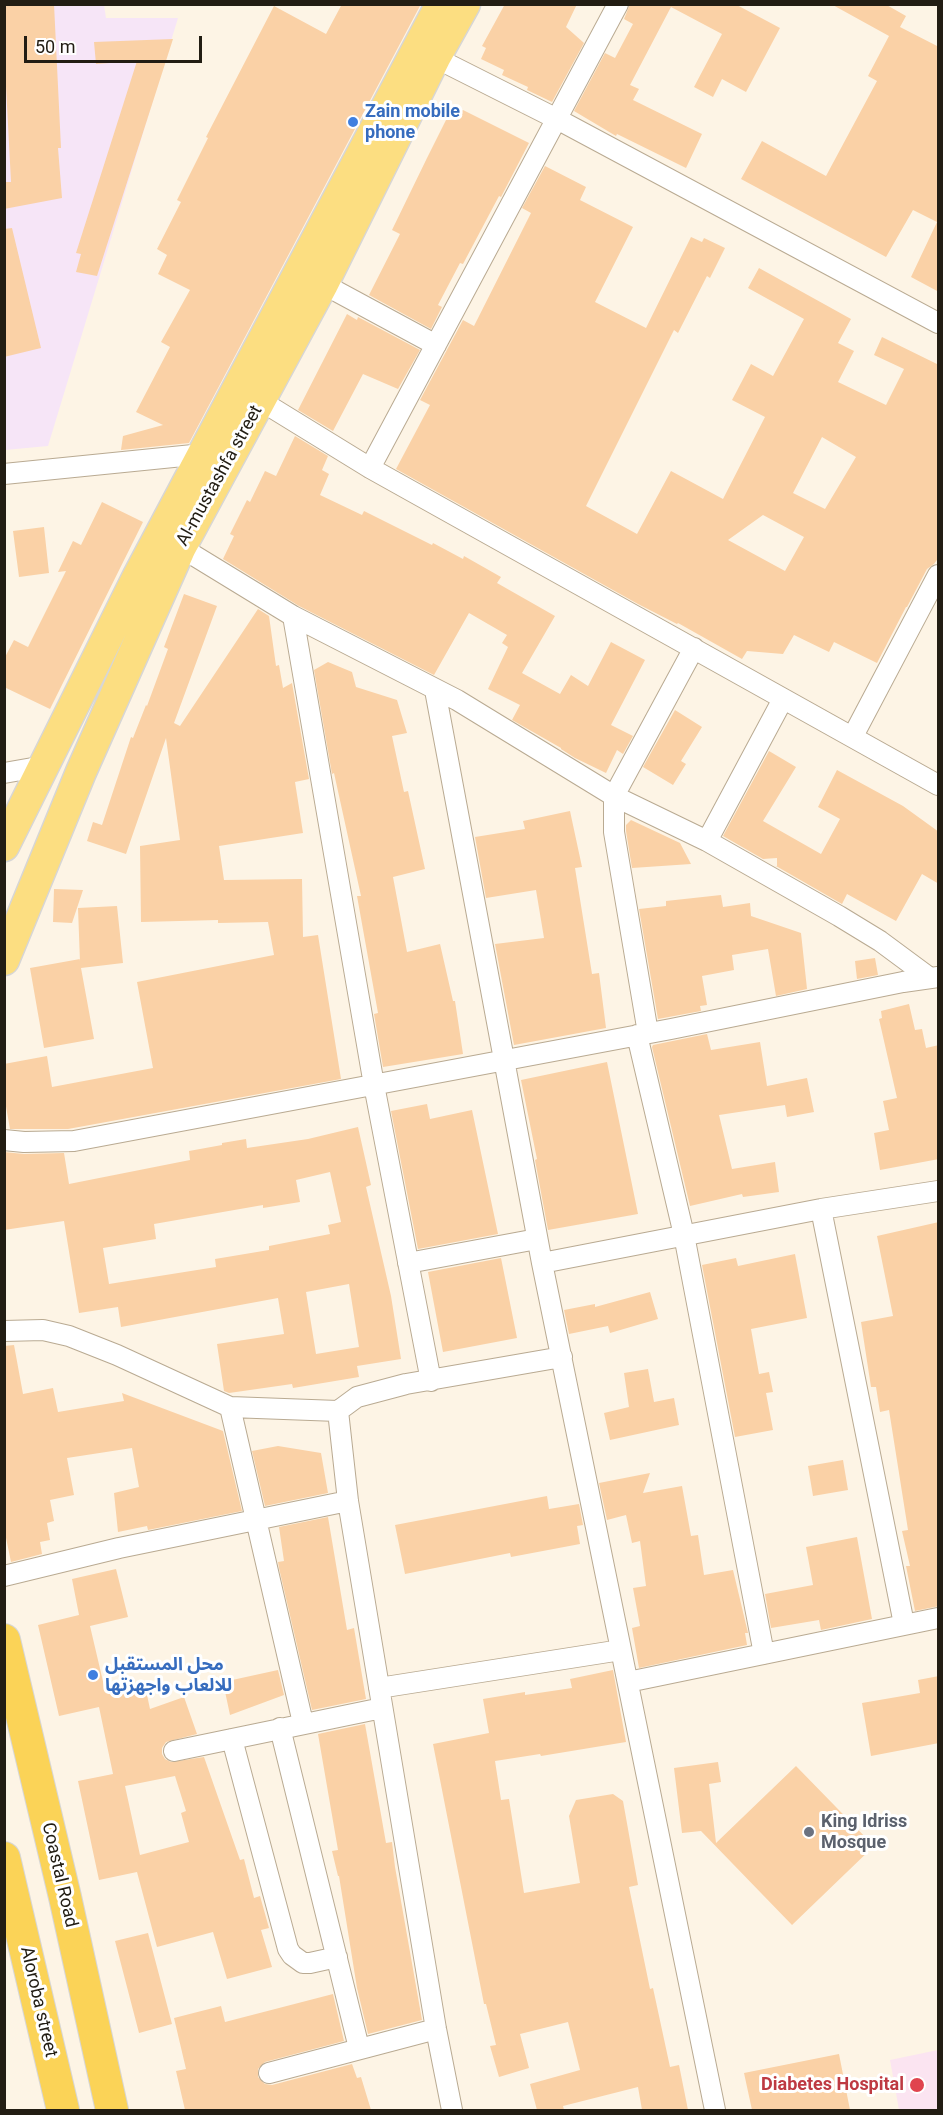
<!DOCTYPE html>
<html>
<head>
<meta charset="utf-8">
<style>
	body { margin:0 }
	#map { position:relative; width:943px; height:2115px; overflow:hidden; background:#fdf4e5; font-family:Roboto,sans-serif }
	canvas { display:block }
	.frame { position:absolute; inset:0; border:6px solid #221d13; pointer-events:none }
	.scale { position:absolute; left:24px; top:36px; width:178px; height:27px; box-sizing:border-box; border:3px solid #221d13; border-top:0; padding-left:8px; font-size:18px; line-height:21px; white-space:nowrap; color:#221d13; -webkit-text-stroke:4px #fff; paint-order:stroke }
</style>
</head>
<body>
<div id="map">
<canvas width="943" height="2115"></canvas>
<div class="frame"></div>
<div class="scale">50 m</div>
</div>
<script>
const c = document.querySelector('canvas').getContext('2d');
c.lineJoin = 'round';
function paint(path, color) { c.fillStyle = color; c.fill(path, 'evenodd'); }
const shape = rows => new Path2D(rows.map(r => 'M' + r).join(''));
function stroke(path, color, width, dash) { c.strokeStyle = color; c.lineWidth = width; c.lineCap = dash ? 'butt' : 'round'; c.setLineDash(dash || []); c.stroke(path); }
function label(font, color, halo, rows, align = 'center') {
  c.font = font + ' Roboto,"Noto Sans Arabic",sans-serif'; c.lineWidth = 6; c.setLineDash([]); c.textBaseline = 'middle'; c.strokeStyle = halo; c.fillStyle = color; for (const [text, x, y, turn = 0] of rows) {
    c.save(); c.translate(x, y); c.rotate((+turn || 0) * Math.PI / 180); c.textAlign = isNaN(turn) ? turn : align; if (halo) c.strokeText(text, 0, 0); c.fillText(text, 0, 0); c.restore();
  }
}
const education = shape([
	[5,5,104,5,106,18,178,18,48,446,5,450]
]);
const medical = shape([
	[938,2050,938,2110,899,2110,890,2060]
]);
const building = shape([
	[4,4,54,4,61,148,58,148,62,198,4,209,4,182,11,182,4,48],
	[342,4,421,4,189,443,121,450,123,436,163,425,136,412,170,347,161,342,190,290,158,274,167,255,157,249,181,202,177,200,208,138,206,137,274,6,326,34],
	[505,4,577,4,566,27,584,43,552,102,527,90,528,87,502,75,504,70,481,59,486,48,482,46],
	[630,4,735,4,780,28,746,92,722,79,713,97,694,87,722,34,671,7,630,85,639,89,633,100,702,134,686,168,617,134,616,136,574,111,605,53,615,58,633,24,624,19],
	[831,4,885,4,906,16,900,27,939,47,939,292,911,277,937,222,913,210,886,257,741,179,762,141,826,176,877,81,868,76,889,36],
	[173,39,97,276,76,272,81,254,76,253,137,61,96,64,94,42],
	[463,110,529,143,501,197,499,196,463,264,460,263,438,305,442,307,431,329,369,295,400,234,392,230,427,158,446,120,453,120,457,113],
	[545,166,586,187,580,200,633,227,595,302,646,328,691,237,702,242,704,238,725,248,710,278,707,276,678,333,674,330,586,506,637,534,671,471,723,499,765,417,732,400,751,364,773,376,804,319,748,288,759,268,851,319,838,343,854,351,838,382,886,405,904,369,874,355,882,337,939,365,939,557,934,564,927,569,907,607,906,607,877,663,834,642,829,652,794,635,783,654,747,651,742,659,678,623,677,624,638,604,396,469,430,405,420,400,463,320,474,326,531,213,522,208],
	[822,437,856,457,825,509,793,493],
	[763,515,804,537,785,571,728,540],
	[12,228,41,348,4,357,4,229],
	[347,314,357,320,358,317,420,350,398,389,363,374,333,431,298,410],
	[295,436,328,456,322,470,329,474,320,495,362,515,364,511,432,545,433,543,463,559,464,556,501,577,497,583,555,616,522,673,560,694,571,675,588,686,611,642,645,660,611,725,633,736,623,754,617,750,606,773,575,758,561,749,561,748,512,720,520,705,488,689,508,647,502,643,507,635,469,613,434,675,299,606,223,559,234,536,230,534,247,500,250,502,265,471,276,476],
	[102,502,143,522,50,709,4,687,4,659,14,640,28,647,66,571,58,572,73,541,81,545],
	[44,527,49,573,19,577,13,531],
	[184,594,217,606,174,723,180,726,258,609,269,616,276,666,279,665,283,688,292,683,309,779,295,782,303,833,219,846,224,880,302,879,303,937,318,935,341,1079,68,1129,10,1129,4,1095,4,1064,47,1056,52,1087,153,1068,137,982,274,955,268,922,218,923,218,920,141,922,140,846,180,840,166,738,126,854,87,841,93,822,102,825,131,737,133,738,146,705,147,706,168,649,164,647],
	[328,662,352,672,356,687,397,700,407,733,392,736,404,792,408,791,425,869,393,877,407,952,440,944,453,1001,455,1001,463,1054,383,1067,374,1014,378,1013,357,896,361,896,334,773,332,774,314,670],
	[675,710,702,727,681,761,686,764,673,785,643,767],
	[769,751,796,767,763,821,821,854,840,819,818,807,837,770,903,806,939,832,939,884,922,874,896,921,847,894,842,904,776,866,777,866,777,858,763,859,723,836],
	[570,811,582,867,575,868,592,974,599,973,606,1028,514,1045,495,944,544,938,536,890,486,898,475,837,525,829,523,821],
	[631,820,680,843,691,864,632,868,626,831,626,825],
	[54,889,83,890,72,923,53,922],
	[721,895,723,907,750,903,751,916,801,933,807,989,776,996,768,949,732,955,734,970,702,976,707,1005,700,1006,701,1011,658,1019,639,909,666,906,666,901],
	[117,906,123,963,81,968,94,1039,44,1048,30,968,80,959,80,962,78,908],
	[875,958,878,975,857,979,855,961],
	[909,1004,915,1030,922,1029,926,1048,939,1045,939,1159,880,1170,874,1133,889,1130,883,1101,897,1098,879,1019,882,1018,881,1011],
	[707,1034,711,1050,760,1042,767,1086,807,1078,814,1112,787,1117,785,1105,719,1115,732,1169,775,1162,779,1192,743,1197,742,1194,690,1206,652,1047,653,1045],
	[607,1062,638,1214,548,1230,535,1160,537,1159,521,1080],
	[427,1104,430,1119,472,1110,498,1234,418,1249,391,1111],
	[358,1127,371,1185,366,1187,391,1296,401,1359,357,1366,359,1377,293,1388,292,1384,229,1393,224,1391,217,1344,284,1334,278,1298,121,1327,118,1307,79,1313,64,1221,4,1230,4,1152,24,1154,64,1153,69,1184,190,1160,189,1151,222,1145,222,1143,246,1139,247,1148,308,1139],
	[330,1172,341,1222,328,1225,330,1234,269,1246,269,1250,215,1259,216,1267,109,1284,103,1248,156,1239,154,1224,263,1205,263,1208,300,1202,296,1180],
	[349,1284,359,1347,316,1354,306,1292],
	[939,1222,939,1606,915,1611,906,1566,910,1566,902,1531,908,1530,889,1410,880,1412,876,1387,871,1387,861,1322,893,1316,877,1236],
	[795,1254,807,1318,751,1329,759,1374,769,1372,773,1392,766,1393,773,1430,735,1437,702,1265,736,1258,738,1266],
	[501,1258,517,1338,443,1352,428,1272],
	[650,1292,658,1319,610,1333,608,1326,569,1334,564,1310,595,1304,595,1307],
	[14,1345,23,1394,53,1388,58,1412,124,1401,122,1393,223,1431,242,1511,148,1530,147,1526,118,1532,114,1493,139,1487,132,1448,67,1458,74,1495,50,1500,54,1521,47,1523,50,1540,40,1542,42,1554,11,1562,4,1528,4,1346],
	[648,1369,654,1402,674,1398,679,1425,610,1440,604,1413,629,1407,624,1373],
	[278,1446,321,1453,328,1493,265,1506,252,1451],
	[843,1460,848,1490,813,1496,808,1466],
	[650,1473,643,1493,682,1486,691,1536,698,1535,704,1575,733,1570,748,1633,745,1633,747,1645,639,1668,632,1628,640,1626,633,1588,646,1586,640,1541,632,1543,626,1515,607,1520,599,1483],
	[547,1496,549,1509,579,1504,583,1525,577,1526,580,1544,511,1557,510,1553,405,1574,395,1525],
	[328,1517,347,1630,354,1628,366,1699,312,1710,279,1568,278,1562,284,1561,279,1527],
	[857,1537,872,1619,821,1630,819,1620,771,1628,765,1594,813,1585,806,1547],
	[116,1569,128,1617,90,1626,105,1690,144,1681,150,1709,184,1697,197,1734,166,1742,162,1748,162,1754,165,1759,171,1762,204,1757,240,1860,244,1859,254,1898,260,1896,269,1928,261,1930,272,1967,227,1979,213,1932,157,1947,137,1872,99,1880,78,1781,113,1774,99,1707,59,1716,38,1625,79,1615,72,1579],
	[175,1776,186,1811,181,1813,189,1842,140,1855,125,1786],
	[278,1670,284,1695,230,1715,223,1682],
	[613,1670,626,1742,541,1756,540,1754,495,1761,501,1800,509,1799,524,1893,580,1883,569,1816,576,1800,613,1794,623,1801,638,1885,629,1887,650,1989,653,1988,670,2067,679,2065,688,2110,642,2110,638,2087,563,2106,564,2110,537,2110,530,2084,580,2070,568,2022,520,2034,529,2068,499,2077,490,2046,496,2045,486,2004,484,2004,433,1744,489,1733,483,1699,525,1692,525,1695,572,1688,570,1679],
	[939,1676,939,1743,871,1756,862,1703,920,1693,918,1680],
	[365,1724,386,1843,392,1842,395,1867,422,2020,368,2034,357,1988,339,1876,338,1876,332,1851,338,1850,318,1734],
	[718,1762,721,1782,709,1784,716,1843,796,1766,874,1846,792,1925,701,1831,682,1833,674,1768],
	[148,1933,172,2024,139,2033,115,1941],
	[333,1994,344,2041,265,2062,258,2069,258,2077,265,2084,272,2085,352,2064,357,2078,361,2077,371,2110,185,2110,176,2071,186,2069,174,2018,221,2006,225,2022],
	[839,2054,850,2110,752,2110,744,2073]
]);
const minor = shape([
	[424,52,557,119,938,323],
	[323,284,436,345],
	[261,401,370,468,938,785],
	[370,468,618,4],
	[4,474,203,454],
	[172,542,293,616,457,700,614,796,707,841,839,916,880,941,930,978],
	[293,616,374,1085,431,1381],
	[435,690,542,1263,715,2110],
	[853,736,938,575],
	[4,773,44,766],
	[707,841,783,699],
	[648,1033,614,832,614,796,694,648],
	[637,1035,684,1235,764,1654],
	[4,1140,24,1142,74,1141,671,1029,903,982,938,977],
	[821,1209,904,1624],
	[408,1263,537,1239],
	[542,1263,821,1209,938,1191],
	[4,1331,43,1330,69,1336,117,1355,230,1407,338,1411,357,1397,406,1384,562,1357],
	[230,1407,303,1723],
	[338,1411,348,1501,436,2029,452,2110],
	[4,1576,119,1548,348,1501],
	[628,1682,938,1618],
	[379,1688,621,1650],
	[280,1728,359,2048],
	[232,1739,288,1949,292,1955,303,1963,310,1963,337,1957],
	[174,1751,382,1708],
	[269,2073,436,2029]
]);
const primary = shape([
	[4,846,137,578,441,4],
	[4,960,81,772,181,547,323,284,435,58,465,4]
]);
const trunk = shape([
	[4,1640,65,1897,112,2110],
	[4,1858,63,2110]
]);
const markers = [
	[353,122,6,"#3f7fe0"],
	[93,1675,6,"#3f7fe0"],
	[809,1832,6,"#6b7280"],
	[917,2085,8,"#e0444e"]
];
const shopNames = [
	["Zain mobile",365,112],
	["phone",365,133],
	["محل المستقبل",105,1665],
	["للالعاب واجهزتها",105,1686]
];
const streetNames = [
	["Al-mustashfa street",220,476,-61],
	["Coastal Road",59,1875,77],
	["Aloroba street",38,2002,77]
];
const worshipNames = [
	["King Idriss",821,1822],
	["Mosque",821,1843]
];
const healthNames = [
	["Diabetes Hospital",904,2085]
];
paint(education, '#f6e5f7');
paint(medical, '#fbe4f1');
paint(building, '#fad1a6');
stroke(minor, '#b9aa92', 22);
stroke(primary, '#d7d6d5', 33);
stroke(trunk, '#d7d6d5', 34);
stroke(minor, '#fff', 20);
stroke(primary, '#fcde81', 30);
stroke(trunk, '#fbd357', 32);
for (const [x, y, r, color] of markers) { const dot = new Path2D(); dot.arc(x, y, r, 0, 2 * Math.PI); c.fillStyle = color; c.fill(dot); stroke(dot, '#fff', 2); }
label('bold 18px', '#366cbe', '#fff', shopNames, 'left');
label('18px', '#221d13', '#fff', streetNames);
label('bold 18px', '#5b616d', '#fff', worshipNames, 'left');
label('bold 18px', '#be3a42', '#fff', healthNames, 'right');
</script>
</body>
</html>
